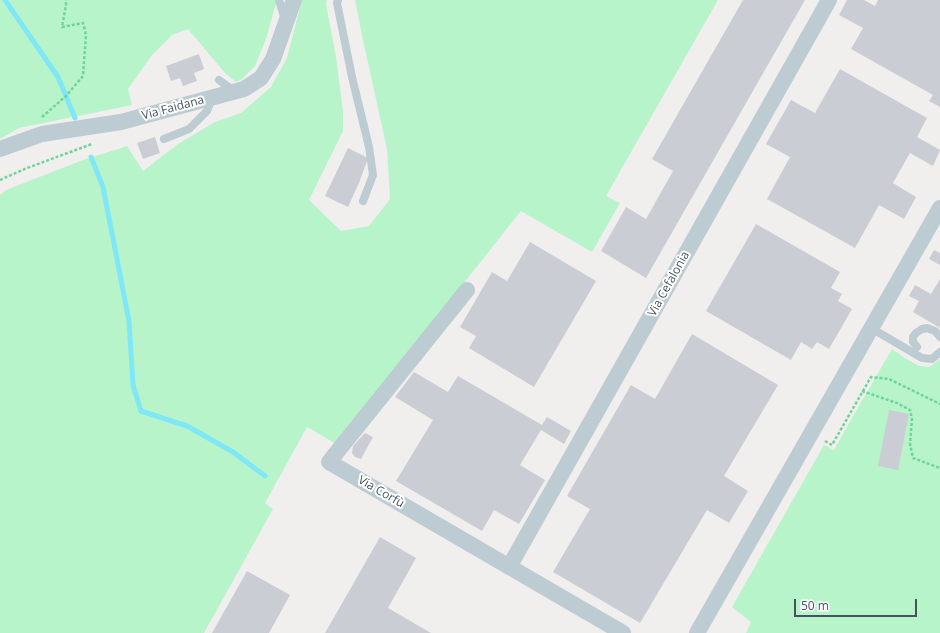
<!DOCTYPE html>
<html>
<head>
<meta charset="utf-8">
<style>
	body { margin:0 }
	#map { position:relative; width:940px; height:633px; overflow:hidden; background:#f1eeee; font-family:"Open Sans",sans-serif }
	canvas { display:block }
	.scale { position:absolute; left:794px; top:599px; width:123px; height:18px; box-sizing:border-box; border:2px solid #44545e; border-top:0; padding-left:5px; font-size:12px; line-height:14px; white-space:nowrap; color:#44545e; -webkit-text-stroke:3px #fff; paint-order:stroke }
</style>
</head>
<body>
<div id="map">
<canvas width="940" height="633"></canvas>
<div class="scale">50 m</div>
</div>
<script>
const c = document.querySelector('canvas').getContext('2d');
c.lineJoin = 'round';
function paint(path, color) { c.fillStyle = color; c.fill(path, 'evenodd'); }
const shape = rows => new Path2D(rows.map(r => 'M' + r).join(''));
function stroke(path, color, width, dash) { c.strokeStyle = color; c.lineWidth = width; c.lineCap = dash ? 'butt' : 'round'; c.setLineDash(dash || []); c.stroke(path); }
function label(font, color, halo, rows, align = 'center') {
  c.font = font + ' "Open Sans",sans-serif'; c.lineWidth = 4; c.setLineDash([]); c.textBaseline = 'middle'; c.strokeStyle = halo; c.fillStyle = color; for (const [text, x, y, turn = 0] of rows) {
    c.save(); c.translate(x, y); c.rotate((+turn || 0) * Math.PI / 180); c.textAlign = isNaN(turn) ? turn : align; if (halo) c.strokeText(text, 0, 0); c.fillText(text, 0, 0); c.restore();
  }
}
const green = shape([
	[0,0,277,0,266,39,255,66,242,79,236,82,225,73,188,29,172,35,152,55,128,89,132,105,19,128,0,139],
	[302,0,327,0,326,4,336,57,343,111,343,131,309,200,341,231,369,226,390,199,387,149,363,40,355,0,718,0,606,196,620,203,592,252,521,211,336,444,307,427,265,503,273,509,204,633,0,633,0,195,6,190,83,160,127,146,143,171,178,144,215,122,241,113,271,87,287,58],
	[892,349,905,358,919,366,929,367,940,359,940,633,746,633,751,622,732,607,824,445,834,450,852,418]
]);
const stream = shape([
	[5,0,58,77,75,118],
	[91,157,103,187,129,321,133,385,141,411,187,426,233,452,265,476]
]);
const building = shape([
	[743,0,805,0,646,278,601,251,626,207,646,219,673,171,652,159],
	[847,0,864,0,875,6,878,0,940,0,940,107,929,101,933,95,851,49,863,28,839,15],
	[199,54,204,69,194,73,197,81,183,86,180,78,171,81,166,66],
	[840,69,927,118,917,137,940,150,933,166,910,153,893,183,916,197,904,219,879,205,855,248,767,199,790,157,766,144,791,100,815,113],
	[155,137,160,153,143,159,137,143],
	[348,148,368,158,359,183,348,207,325,196],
	[756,224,840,272,831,288,842,294,838,301,852,309,829,349,817,342,812,349,801,342,791,360,706,311],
	[530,242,596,281,534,387,469,348,476,336,460,327,492,272,507,281],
	[934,250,940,253,940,265,929,259],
	[940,279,940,328,913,312,919,301,909,296,915,285,931,294],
	[692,334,778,385,724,476,748,491,729,523,707,510,640,623,553,572,590,509,567,496,631,385,655,399],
	[414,372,448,392,458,376,542,425,547,417,571,431,564,444,541,430,520,465,545,480,519,524,494,510,482,531,396,481,433,420,395,397],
	[889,410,909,414,898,470,878,466],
	[365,433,373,437,361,459,355,457,352,453,353,446],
	[380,537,416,558,388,608,431,633,325,633],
	[247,571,290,595,269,633,212,633]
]);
const path = shape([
	[42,117,66,96,83,76,86,35,83,23,62,27,66,5,66,0],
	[0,180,27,168,92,144],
	[862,391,897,403,910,410,912,419,910,444,913,458,940,468],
	[825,441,832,445,871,377,889,379,940,404]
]);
const lane = shape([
	[279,0,285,20],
	[338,0,337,3,352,77,369,147,373,175,363,201],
	[219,80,227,86,235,90],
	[164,139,189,129,207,111,212,98],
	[871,328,922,358,932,359,940,352],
	[917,347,913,342,913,337,916,333,922,329,927,328,935,331,940,337]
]);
const street = shape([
	[0,149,42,134,121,122,244,89,261,78,273,59,294,0],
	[467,290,329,462,623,633],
	[509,567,829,0],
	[697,633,940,208]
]);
const streetNames = [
	["Via Faidana",173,108,-15],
	["Via Cefalonia",669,284,-61],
	["Via Corfù",381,492,30]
];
paint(green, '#b7f4ca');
stroke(stream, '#80e7f6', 5);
paint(building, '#caced4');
stroke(path, '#6cd698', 2.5, [3, 2]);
stroke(lane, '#bdcbd2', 8);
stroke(street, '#bdcbd2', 16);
label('12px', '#44545e', '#fff', streetNames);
</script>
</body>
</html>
